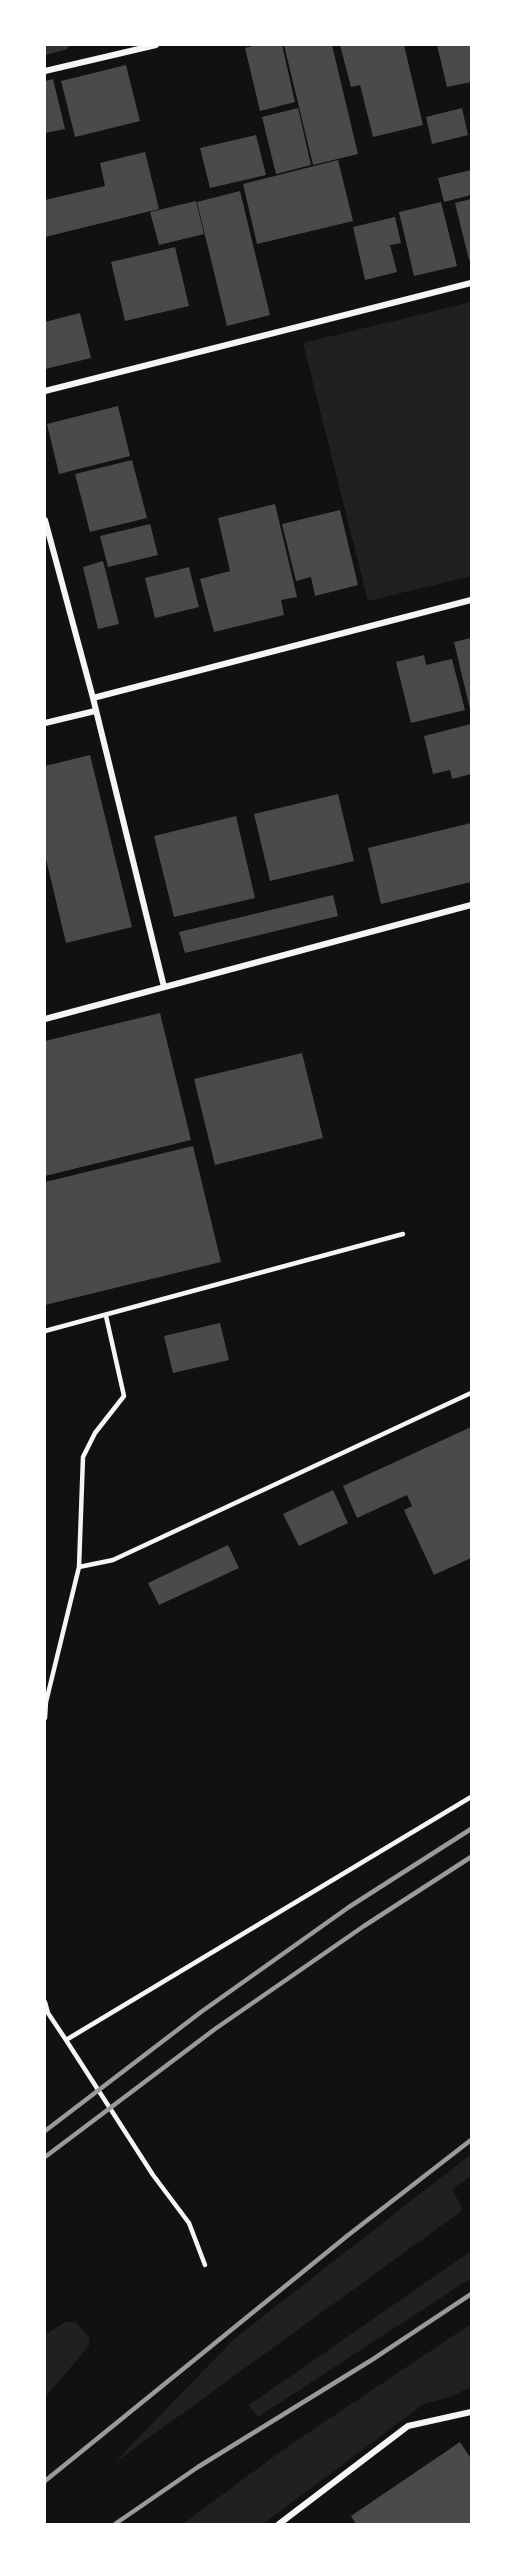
<!DOCTYPE html>
<html>
<head>
<meta charset="utf-8">
<style>
	body { margin:0 }
	#map { position:relative; width:516px; height:2569px; overflow:hidden; background:#111; font-family:"IBM Plex Serif",serif }
	canvas { display:block }
	.frame { position:absolute; inset:0; border:46px solid #fff; pointer-events:none }
</style>
</head>
<body>
<div id="map">
<canvas width="516" height="2569"></canvas>
<div class="frame"></div>
</div>
<script>
const c = document.querySelector('canvas').getContext('2d');
c.lineJoin = 'round';
function paint(path, color) { c.fillStyle = color; c.fill(path, 'evenodd'); }
const shape = rows => new Path2D(rows.map(r => 'M' + r).join(''));
function stroke(path, color, width, dash) { c.strokeStyle = color; c.lineWidth = width; c.lineCap = dash ? 'butt' : 'round'; c.setLineDash(dash || []); c.stroke(path); }
const green = shape([
	[471,302,471,576,368,601,303,343],
	[471,2154,471,2176,452,2189,463,2210,114,2463,234,2339],
	[471,2251,471,2278,258,2417,249,2405],
	[65,2322,75,2322,89,2337,89,2346,45,2397,45,2335],
	[471,2324,471,2387,450,2397,424,2404,263,2524,183,2524,284,2449]
]);
const stream = shape([
	[45,50,64,45]
]);
const building = shape([
	[257,45,282,45,295,102,260,111,245,48],
	[284,45,332,45,358,154,313,165],
	[340,45,404,45,423,125,373,137,360,85,351,87],
	[437,45,471,45,471,82,447,87],
	[126,65,140,121,75,137,61,81],
	[53,79,65,129,45,133,45,81],
	[298,108,311,165,276,174,262,117],
	[462,108,468,135,432,144,426,117],
	[256,135,266,175,210,188,200,148],
	[145,152,159,209,45,237,45,200,105,186,100,163],
	[338,160,353,221,257,244,243,184],
	[471,170,471,195,444,202,438,178],
	[240,191,270,315,227,326,197,202],
	[471,199,471,260,469,260,455,203],
	[196,201,204,234,159,245,150,212],
	[441,202,457,266,414,276,399,212],
	[395,217,401,243,390,245,397,272,365,280,353,227],
	[175,247,189,306,125,321,111,262],
	[80,313,91,358,45,369,45,322],
	[118,406,130,456,59,474,47,424],
	[132,460,147,518,90,532,75,474],
	[275,504,297,597,281,600,284,615,214,632,200,579,230,571,218,518],
	[340,510,358,585,315,596,311,577,296,581,282,524],
	[150,524,158,555,108,567,100,536],
	[103,561,119,624,98,629,83,567],
	[189,567,199,607,155,618,145,578],
	[471,638,471,709,470,709,454,642],
	[424,655,426,665,452,659,465,710,411,723,396,662],
	[471,724,471,774,452,779,450,770,433,774,424,736],
	[90,755,132,927,66,943,45,855,45,766],
	[338,794,354,861,270,881,254,814],
	[236,816,255,898,174,917,154,836],
	[471,823,471,882,381,904,368,848],
	[333,895,338,916,185,953,179,932],
	[160,1013,191,1140,45,1176,45,1041],
	[302,1053,323,1138,215,1165,194,1079],
	[193,1146,221,1262,45,1305,45,1182],
	[220,1323,229,1360,173,1373,164,1336],
	[471,1427,471,1558,434,1575,404,1510,412,1506,407,1495,357,1518,343,1486],
	[333,1490,348,1523,299,1546,283,1514],
	[228,1545,239,1568,159,1605,148,1583],
	[460,2442,471,2459,471,2524,356,2524,351,2516]
]);
const service = shape([
	[45,1331,403,1234],
	[79,1567,113,1560,471,1393],
	[45,1718,46,1702,79,1567,83,1457,95,1433,124,1396,106,1316],
	[45,2002,48,2013,66,2040,153,2175,189,2223,205,2265],
	[66,2040,471,1797]
]);
const minor = shape([
	[45,71,156,45],
	[45,391,471,283],
	[45,520,93,698,164,987],
	[93,698,471,600],
	[45,723,95,711],
	[45,1019,471,905],
	[279,2524,408,2426,471,2412]
]);
const rail = shape([
	[45,2131,201,2012,349,1907,471,1829],
	[45,2157,215,2029,364,1926,471,1857],
	[45,2481,347,2236,471,2140],
	[115,2524,198,2467,370,2361,471,2294]
]);
paint(green, '#202020');
stroke(stream, '#333', 10);
paint(building, '#4a4a4a');
stroke(service, '#f5f5f5', 4.5);
stroke(minor, '#f5f5f5', 6);
stroke(rail, '#9a9a9a', 4.5);
</script>
</body>
</html>
